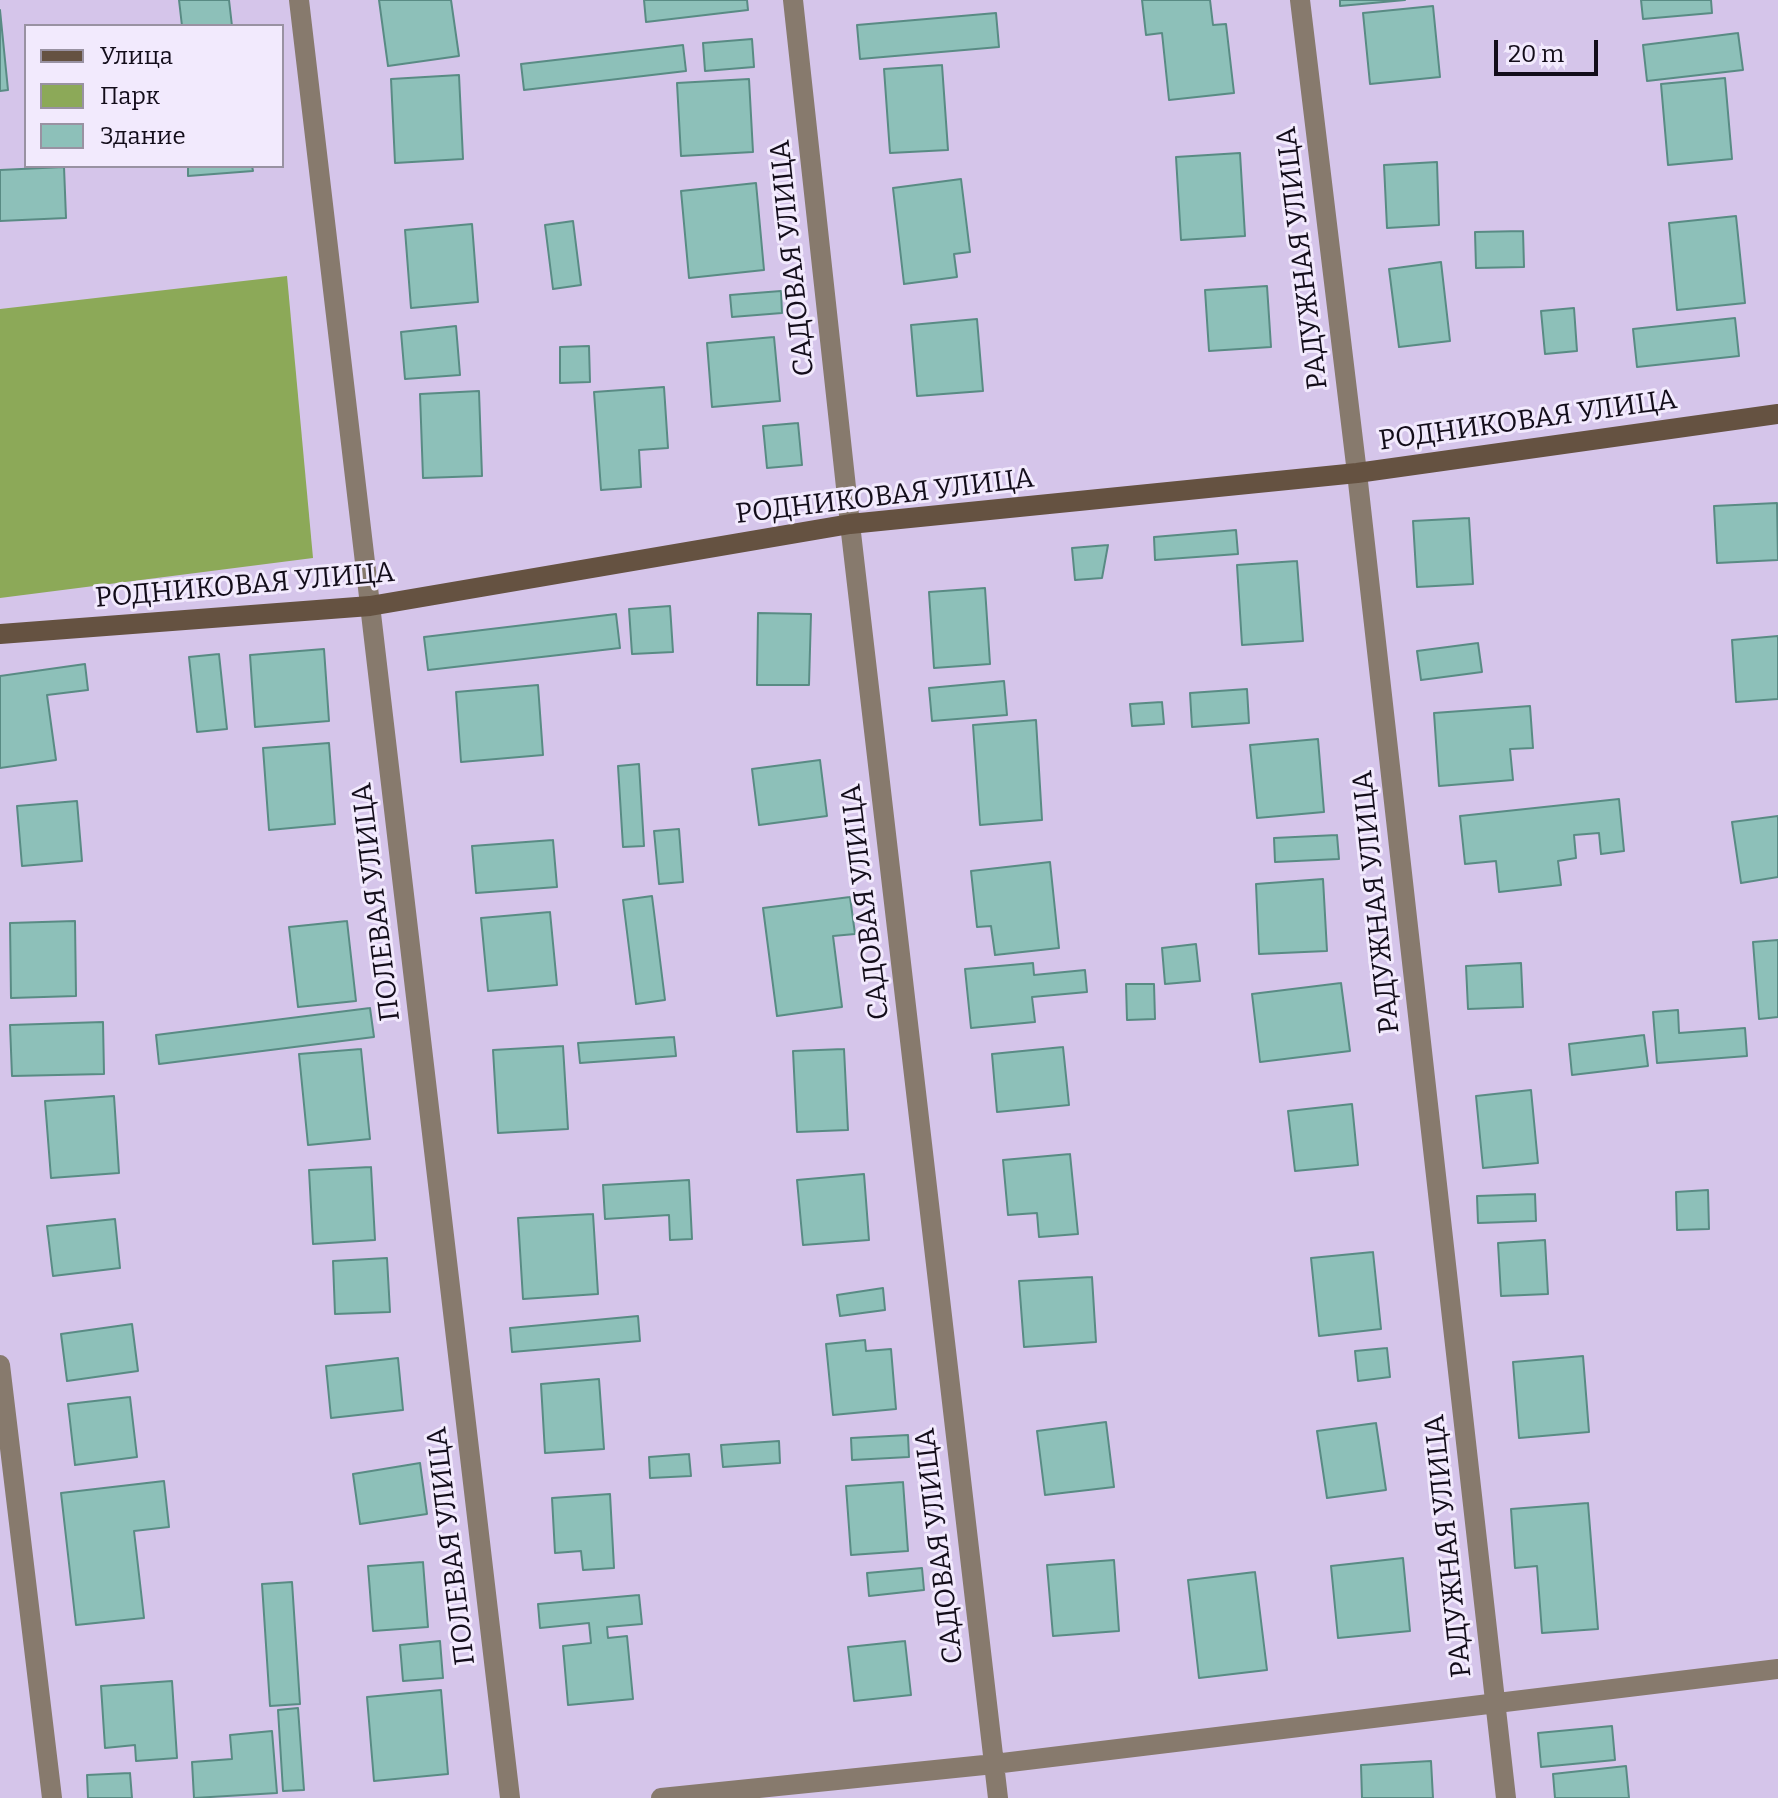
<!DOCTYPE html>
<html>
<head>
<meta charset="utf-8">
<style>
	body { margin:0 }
	#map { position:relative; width:1778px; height:1798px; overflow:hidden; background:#d5c5ea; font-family:Bitter,serif }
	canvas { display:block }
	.legend { position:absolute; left:24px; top:24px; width:260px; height:144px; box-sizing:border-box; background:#f2eafd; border:2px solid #9992a2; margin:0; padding:10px 14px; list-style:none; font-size:24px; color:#130d1a }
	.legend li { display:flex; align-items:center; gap:16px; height:40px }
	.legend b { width:40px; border:2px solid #9992a2 }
	.scale { position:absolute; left:1494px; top:40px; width:104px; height:36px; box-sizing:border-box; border:4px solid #130d1a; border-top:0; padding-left:10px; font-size:24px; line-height:28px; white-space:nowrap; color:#130d1a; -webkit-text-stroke:6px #f2eafd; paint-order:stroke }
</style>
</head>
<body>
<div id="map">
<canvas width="1778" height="1798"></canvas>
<ul class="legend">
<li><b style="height:10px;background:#655241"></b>Улица</li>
<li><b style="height:22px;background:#8ca958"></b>Парк</li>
<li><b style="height:22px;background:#8dc0b9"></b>Здание</li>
</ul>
<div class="scale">20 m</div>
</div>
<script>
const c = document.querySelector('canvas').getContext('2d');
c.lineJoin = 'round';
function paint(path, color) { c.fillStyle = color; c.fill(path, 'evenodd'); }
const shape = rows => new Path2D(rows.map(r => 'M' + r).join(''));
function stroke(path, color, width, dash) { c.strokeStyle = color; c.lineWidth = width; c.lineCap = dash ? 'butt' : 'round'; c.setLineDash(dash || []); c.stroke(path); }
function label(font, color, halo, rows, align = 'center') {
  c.font = font + ' Bitter,serif'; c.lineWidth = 6; c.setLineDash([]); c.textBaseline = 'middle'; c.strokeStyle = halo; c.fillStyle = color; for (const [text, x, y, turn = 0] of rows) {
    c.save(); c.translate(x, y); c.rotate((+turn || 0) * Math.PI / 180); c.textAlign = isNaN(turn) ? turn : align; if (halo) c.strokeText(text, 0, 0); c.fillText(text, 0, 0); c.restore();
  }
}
const green = shape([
	[287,276,313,558,0,598,0,309]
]);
const building = shape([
	[179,0,229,0,232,26,182,26,179,0],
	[379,0,451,0,459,56,388,66,379,0],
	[644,0,747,0,748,10,646,22,644,0],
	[1142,0,1210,0,1213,25,1226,24,1234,93,1169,100,1162,33,1146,35,1142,0],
	[1340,0,1405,0,1340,6,1340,0],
	[1641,0,1711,0,1712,13,1643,19,1641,0],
	[1433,6,1440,77,1370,84,1363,13,1433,6],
	[0,10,8,90,0,91,0,10],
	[996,13,999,47,860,59,857,25,996,13],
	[1738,33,1743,70,1647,81,1643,45,1738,33],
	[752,39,754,67,705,71,703,43,752,39],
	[683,45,686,71,524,90,521,64,683,45],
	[942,65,948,150,890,153,884,69,942,65],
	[459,75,463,159,395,163,391,79,459,75],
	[1725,78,1732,159,1668,165,1661,84,1725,78],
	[749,79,753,152,681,156,677,83,749,79],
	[1240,153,1245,236,1181,240,1176,157,1240,153],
	[1437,162,1439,225,1387,228,1384,165,1437,162],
	[188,166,252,166,253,171,188,176,188,166],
	[64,167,66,218,0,221,0,170,64,167],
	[961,179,970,252,954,254,957,277,904,284,893,188,961,179],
	[756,183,764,270,689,278,681,191,756,183],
	[1736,216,1745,303,1677,310,1669,223,1736,216],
	[573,221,581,285,553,289,545,225,573,221],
	[472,224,478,302,411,308,405,230,472,224],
	[1523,231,1524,267,1476,268,1475,232,1523,231],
	[1441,262,1450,341,1399,347,1389,269,1441,262],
	[1267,286,1271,347,1209,351,1205,290,1267,286],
	[781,291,782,313,732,317,730,295,781,291],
	[1574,308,1577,351,1545,354,1541,311,1574,308],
	[1735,318,1739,356,1637,367,1633,329,1735,318],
	[977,319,983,391,917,396,911,325,977,319],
	[456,326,460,375,405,379,401,332,456,326],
	[774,337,780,401,712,407,707,343,774,337],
	[589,346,590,382,560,383,560,347,589,346],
	[664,387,668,448,639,450,641,487,601,490,594,392,664,387],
	[479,391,482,476,423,478,420,394,479,391],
	[798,423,802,465,767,468,763,426,798,423],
	[1777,503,1778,560,1717,563,1714,506,1777,503],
	[1469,518,1473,584,1417,587,1413,521,1469,518],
	[1236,530,1238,554,1155,560,1154,537,1236,530],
	[1108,545,1102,578,1075,580,1072,548,1108,545],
	[1297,561,1303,641,1242,645,1237,565,1297,561],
	[985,588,990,664,934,668,929,592,985,588],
	[670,606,673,652,632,654,629,609,670,606],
	[758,613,811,614,809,685,757,685,758,613],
	[616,614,620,648,428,670,424,637,616,614],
	[1778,636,1778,699,1736,702,1732,640,1778,636],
	[1478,643,1482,672,1421,680,1417,651,1478,643],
	[324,649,329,721,255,727,250,655,324,649],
	[219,654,227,729,197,732,189,657,219,654],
	[85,664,88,690,47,695,56,760,0,768,0,676,85,664],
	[1004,681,1007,715,932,721,929,688,1004,681],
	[538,685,543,755,461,762,456,692,538,685],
	[1247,689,1249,723,1192,727,1190,693,1247,689],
	[1162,702,1164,724,1132,726,1130,704,1162,702],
	[1530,706,1533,748,1510,749,1513,780,1439,786,1434,713,1530,706],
	[1036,720,1042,820,980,825,973,725,1036,720],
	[1318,739,1324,812,1257,818,1250,745,1318,739],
	[329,743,335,824,269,830,263,748,329,743],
	[820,760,827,816,759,825,752,769,820,760],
	[639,764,644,846,623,847,618,766,639,764],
	[1619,799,1624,851,1601,854,1599,833,1574,835,1576,858,1558,861,1561,885,1499,892,1496,861,1465,864,1460,816,1619,799],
	[77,801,82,861,22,866,17,806,77,801],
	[1778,816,1778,877,1741,883,1732,822,1778,816],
	[679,829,683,882,659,884,654,831,679,829],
	[1337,835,1339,859,1275,862,1274,838,1337,835],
	[553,840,557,887,476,893,472,846,553,840],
	[1050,862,1059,948,995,955,991,926,977,927,971,871,1050,862],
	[1323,879,1327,951,1259,954,1256,884,1323,879],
	[652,896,665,1000,636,1004,623,900,652,896],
	[850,897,855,934,833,936,842,1007,777,1016,763,908,850,897],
	[550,912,557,985,488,991,481,918,550,912],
	[75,921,76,996,11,998,10,923,75,921],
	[347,921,356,1001,298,1007,289,927,347,921],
	[1778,940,1778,1017,1759,1019,1753,942,1778,940],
	[1196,944,1200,981,1165,984,1162,948,1196,944],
	[1033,963,1034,975,1085,970,1087,992,1032,997,1035,1022,971,1028,965,969,1033,963],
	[1521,963,1523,1007,1468,1009,1466,966,1521,963],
	[1341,983,1350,1051,1260,1062,1252,994,1341,983],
	[1126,984,1154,984,1155,1019,1127,1020,1126,984],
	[370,1008,374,1037,159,1064,156,1035,370,1008],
	[1678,1010,1679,1033,1745,1028,1747,1056,1657,1063,1653,1012,1678,1010],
	[103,1022,104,1074,12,1076,10,1025,103,1022],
	[1644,1035,1648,1066,1572,1075,1569,1044,1644,1035],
	[674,1037,676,1056,580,1063,578,1043,674,1037],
	[563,1046,568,1129,498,1133,493,1050,563,1046],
	[1063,1047,1069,1105,997,1112,992,1054,1063,1047],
	[361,1049,370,1139,308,1145,299,1054,361,1049],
	[844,1049,848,1130,797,1132,793,1051,844,1049],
	[1531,1090,1538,1163,1483,1168,1476,1096,1531,1090],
	[114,1096,119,1173,51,1178,45,1101,114,1096],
	[1352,1104,1358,1165,1295,1171,1288,1111,1352,1104],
	[1070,1154,1078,1234,1039,1237,1037,1213,1008,1215,1003,1160,1070,1154],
	[371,1167,375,1240,313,1244,309,1170,371,1167],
	[864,1174,869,1240,803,1245,797,1180,864,1174],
	[689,1180,692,1239,670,1240,669,1215,605,1219,603,1185,689,1180],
	[1708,1190,1709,1229,1677,1230,1676,1192,1708,1190],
	[1535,1194,1536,1221,1478,1223,1477,1196,1535,1194],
	[593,1214,598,1294,523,1299,518,1218,593,1214],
	[115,1219,120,1268,53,1276,47,1226,115,1219],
	[1545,1240,1548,1294,1501,1296,1498,1243,1545,1240],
	[1373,1252,1381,1329,1319,1336,1311,1258,1373,1252],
	[387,1258,390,1312,335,1314,333,1261,387,1258],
	[1092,1277,1096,1342,1024,1347,1019,1281,1092,1277],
	[883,1288,885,1310,840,1316,837,1295,883,1288],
	[638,1316,640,1341,512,1352,510,1328,638,1316],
	[132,1324,138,1371,67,1381,61,1334,132,1324],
	[865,1340,866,1351,891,1349,896,1409,833,1415,826,1344,865,1340],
	[1387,1348,1390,1377,1358,1381,1355,1351,1387,1348],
	[1583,1356,1589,1432,1519,1438,1513,1362,1583,1356],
	[398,1358,403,1410,331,1418,326,1366,398,1358],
	[599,1379,604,1449,545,1453,541,1384,599,1379],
	[130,1397,137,1457,75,1465,68,1404,130,1397],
	[1106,1422,1114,1487,1045,1495,1037,1431,1106,1422],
	[1376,1423,1386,1490,1327,1498,1317,1431,1376,1423],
	[908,1435,909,1457,852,1460,851,1438,908,1435],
	[779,1441,780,1463,723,1467,721,1445,779,1441],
	[689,1454,691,1476,650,1478,649,1457,689,1454],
	[420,1463,427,1514,360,1524,353,1474,420,1463],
	[164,1481,169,1527,134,1531,144,1618,76,1625,61,1493,164,1481],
	[903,1482,908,1551,851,1555,846,1486,903,1482],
	[610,1494,614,1568,583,1570,581,1551,555,1553,552,1498,610,1494],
	[1588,1503,1598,1629,1542,1633,1537,1566,1515,1568,1511,1509,1588,1503],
	[1403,1558,1410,1631,1338,1638,1331,1566,1403,1558],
	[1114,1560,1119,1631,1053,1636,1047,1565,1114,1560],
	[423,1562,428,1627,373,1631,368,1566,423,1562],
	[922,1568,924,1590,869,1596,867,1573,922,1568],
	[1255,1572,1267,1670,1199,1678,1188,1580,1255,1572],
	[292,1582,300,1704,270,1706,262,1584,292,1582],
	[639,1595,642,1624,607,1627,608,1638,627,1636,633,1699,568,1705,563,1646,591,1643,589,1623,540,1628,538,1604,639,1595],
	[440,1641,443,1678,403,1681,400,1645,440,1641],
	[905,1641,911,1695,854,1701,848,1647,905,1641],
	[172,1681,177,1758,136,1761,135,1745,105,1748,101,1686,172,1681],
	[441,1690,448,1774,374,1781,367,1697,441,1690],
	[298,1708,304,1790,283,1791,278,1710,298,1708],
	[1612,1726,1615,1760,1541,1767,1538,1733,1612,1726],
	[272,1731,277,1793,194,1798,192,1762,232,1759,230,1735,272,1731],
	[1431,1761,1433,1798,1362,1798,1361,1765,1431,1761],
	[1626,1766,1629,1798,1555,1798,1553,1774,1626,1766],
	[130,1773,132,1798,88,1798,87,1775,130,1773]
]);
const street = shape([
	[299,0,510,1798],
	[793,0,850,524,998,1798],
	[1300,0,1357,473,1506,1798],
	[0,1365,52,1798],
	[661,1798,994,1764,1778,1669]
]);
const secondary = shape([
	[0,634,370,606,850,524,1357,473,1778,414]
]);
const streetNames = [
	["САДОВАЯ УЛИЦА",793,258,-96],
	["РАДУЖНАЯ УЛИЦА",1303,258,-97],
	["РОДНИКОВАЯ УЛИЦА",1528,421,-8],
	["РОДНИКОВАЯ УЛИЦА",885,497,-7],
	["РОДНИКОВАЯ УЛИЦА",245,586,-5],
	["ПОЛЕВАЯ УЛИЦА",377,902,-97],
	["САДОВАЯ УЛИЦА",866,902,-97],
	["РАДУЖНАЯ УЛИЦА",1377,902,-96],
	["ПОЛЕВАЯ УЛИЦА",452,1546,-97],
	["САДОВАЯ УЛИЦА",940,1546,-97],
	["РАДУЖНАЯ УЛИЦА",1449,1546,-96]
];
paint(green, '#8ca958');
paint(building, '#8dc0b9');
stroke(building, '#598b84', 2);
stroke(street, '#877a6d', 20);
stroke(secondary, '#655241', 20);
label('28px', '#130d1a', '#f2eafd', streetNames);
</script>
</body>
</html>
